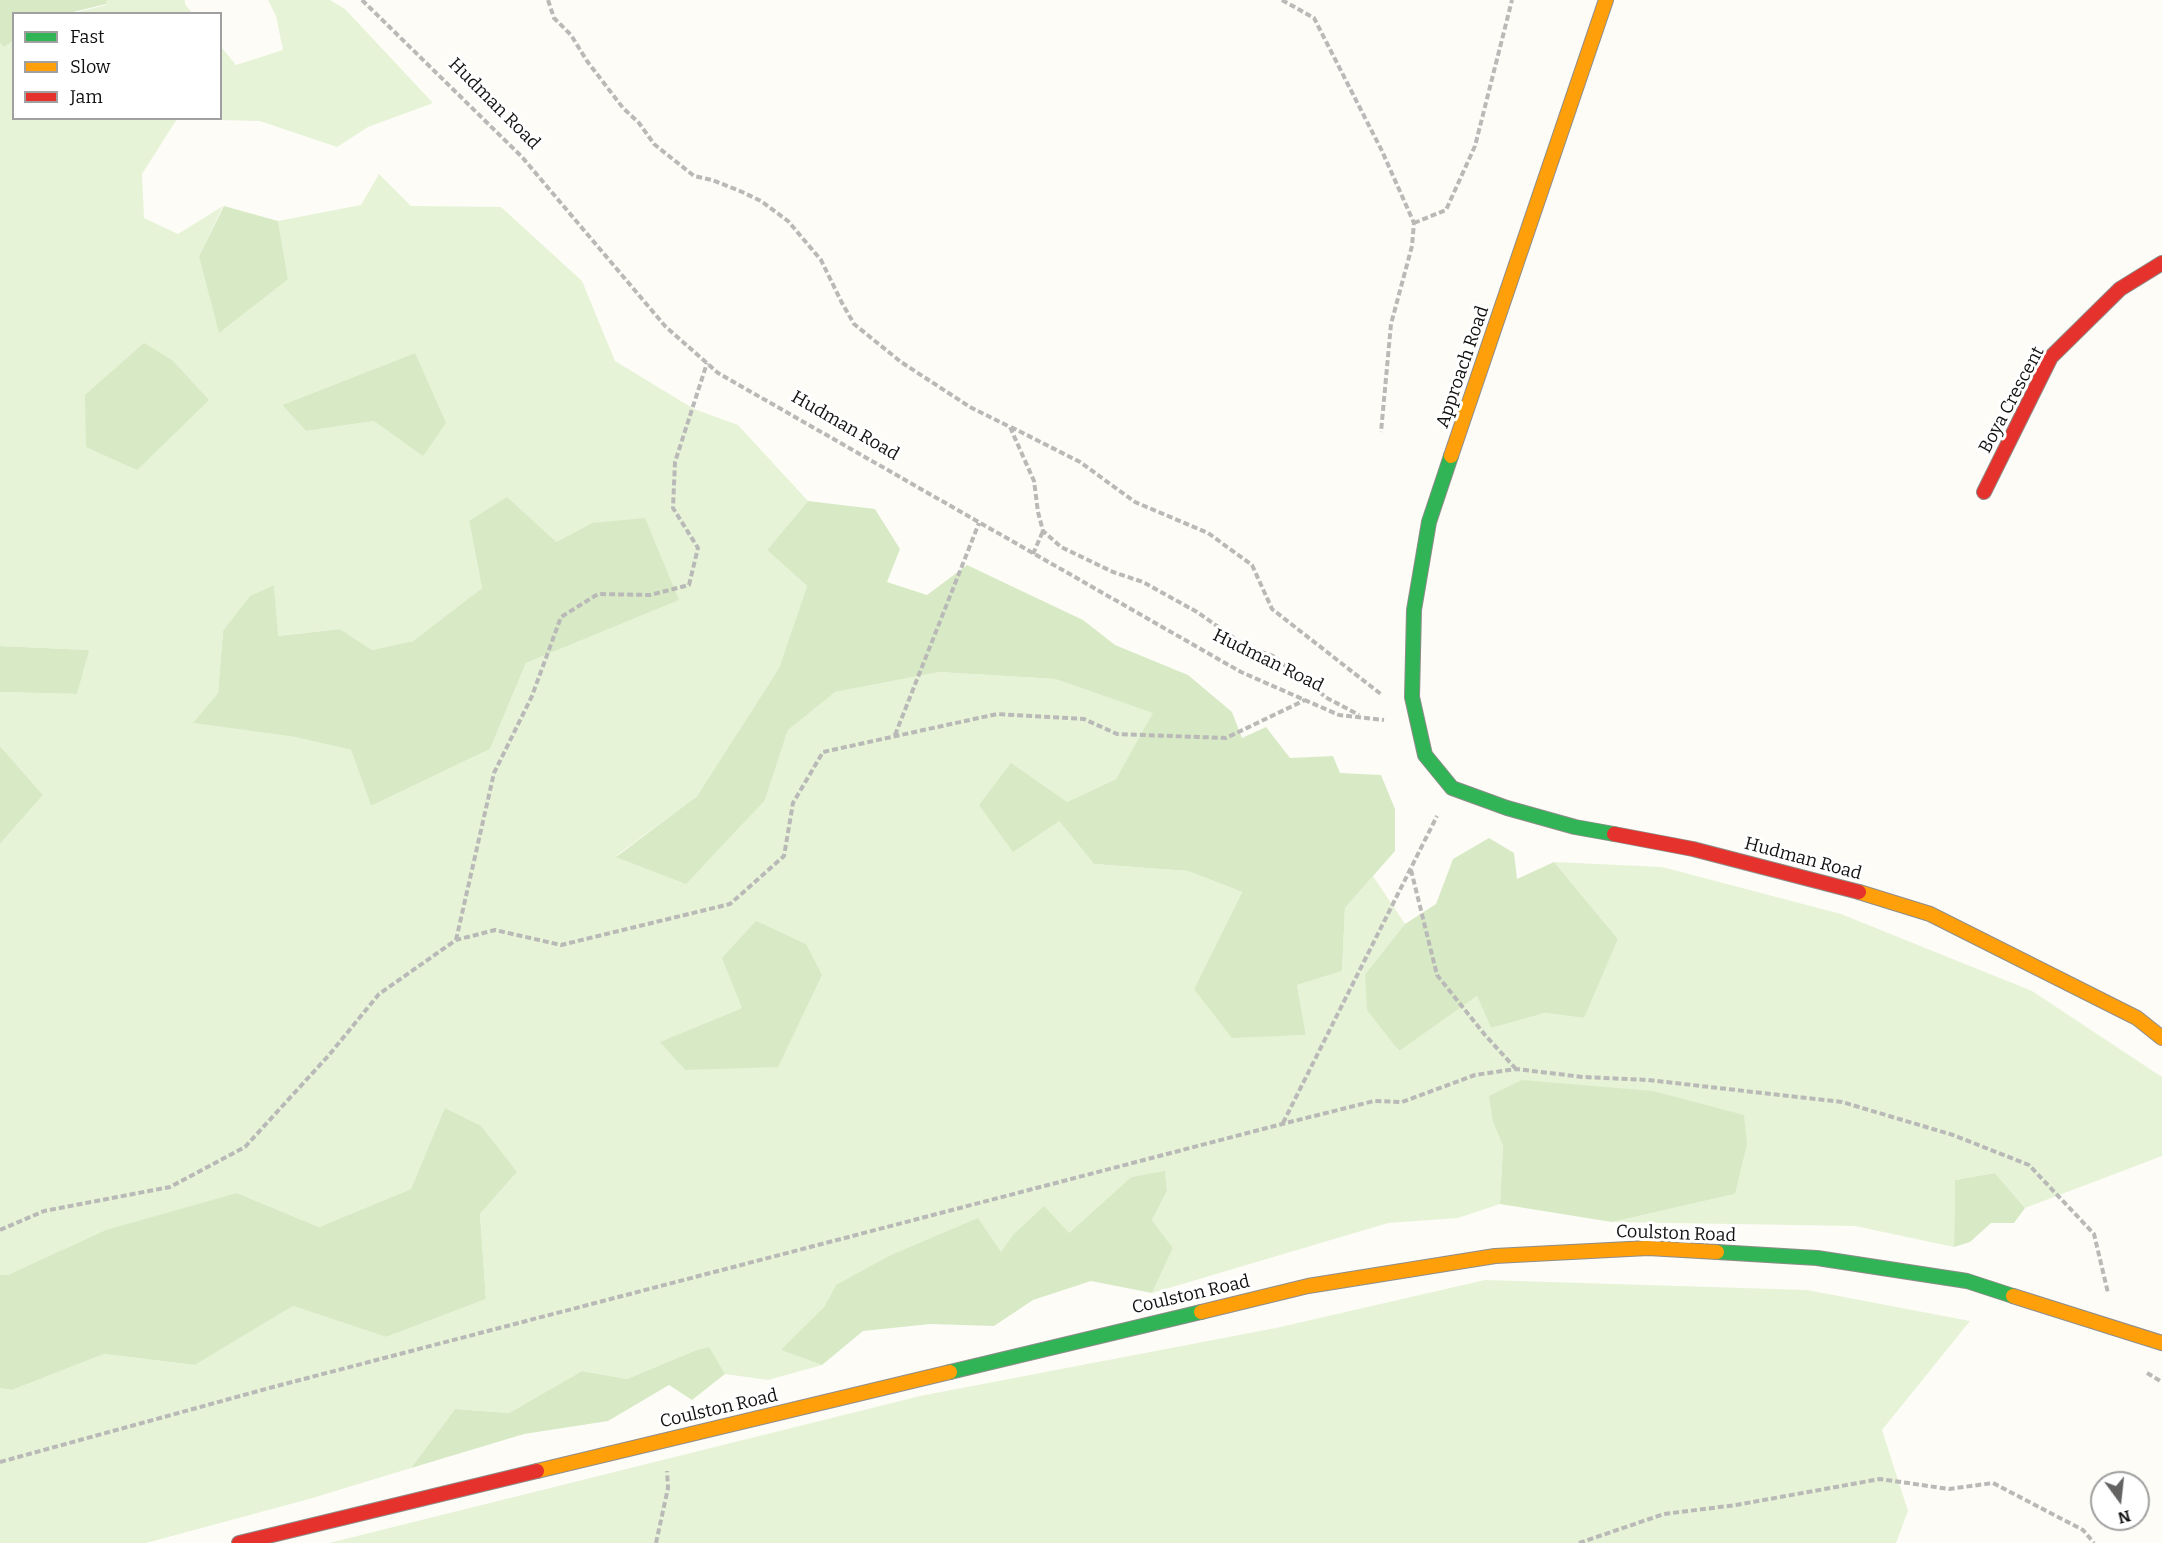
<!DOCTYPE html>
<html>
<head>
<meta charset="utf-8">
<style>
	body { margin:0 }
	#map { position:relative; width:2162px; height:1543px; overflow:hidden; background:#fdfcf7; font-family:Bitter,serif }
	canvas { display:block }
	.legend { position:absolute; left:12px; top:12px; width:210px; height:108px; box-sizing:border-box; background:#fff; border:2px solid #a0a0a0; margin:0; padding:8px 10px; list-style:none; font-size:18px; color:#111 }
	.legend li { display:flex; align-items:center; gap:12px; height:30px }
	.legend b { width:30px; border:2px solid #a0a0a0 }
	.north { position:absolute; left:2090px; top:1471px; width:60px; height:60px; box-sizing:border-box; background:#fff; border:2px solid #a0a0a0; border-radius:50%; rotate:165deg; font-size:16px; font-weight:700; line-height:24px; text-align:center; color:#111 }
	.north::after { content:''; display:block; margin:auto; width:21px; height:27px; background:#646362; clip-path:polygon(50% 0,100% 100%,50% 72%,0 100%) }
</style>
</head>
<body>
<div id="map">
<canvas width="2162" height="1543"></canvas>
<ul class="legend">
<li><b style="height:8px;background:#30b455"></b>Fast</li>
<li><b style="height:8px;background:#ff9f0a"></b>Slow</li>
<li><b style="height:8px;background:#e5322d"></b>Jam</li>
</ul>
<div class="north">N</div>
</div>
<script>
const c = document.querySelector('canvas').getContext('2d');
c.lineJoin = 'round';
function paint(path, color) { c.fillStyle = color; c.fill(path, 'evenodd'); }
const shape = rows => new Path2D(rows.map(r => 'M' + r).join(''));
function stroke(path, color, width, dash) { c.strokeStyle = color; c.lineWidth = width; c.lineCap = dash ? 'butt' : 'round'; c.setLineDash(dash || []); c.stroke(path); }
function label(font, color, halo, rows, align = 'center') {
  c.font = font + ' Bitter,serif'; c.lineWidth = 6; c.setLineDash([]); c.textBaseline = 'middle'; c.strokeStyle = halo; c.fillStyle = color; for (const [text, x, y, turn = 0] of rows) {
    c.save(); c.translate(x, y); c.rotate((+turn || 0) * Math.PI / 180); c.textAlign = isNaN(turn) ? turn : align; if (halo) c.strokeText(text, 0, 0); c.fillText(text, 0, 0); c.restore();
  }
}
const green = shape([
	[107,0,185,0,185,4,192,13,69,14,106,5],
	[268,0,330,0,345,9,433,103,368,127,337,147,260,121,177,119,142,174,144,218,178,234,223,206,199,256,288,279,278,221,361,205,379,174,411,206,501,207,582,281,615,361,694,409,738,425,808,501,767,550,807,586,779,668,697,796,616,856,765,800,788,730,834,692,939,672,1055,679,1154,713,1116,779,1067,802,1059,821,1094,864,1188,871,1242,892,1194,989,1272,1036,1306,1035,1297,985,1342,971,1345,908,1373,876,1405,924,1365,974,1398,1051,1477,996,1491,1028,1545,1013,1583,1018,1618,939,1554,862,1662,867,1841,914,2032,991,2162,1077,2162,1156,2025,1208,1995,1173,1955,1180,1954,1247,1855,1226,1612,1222,1735,1194,1493,1122,1503,1146,1500,1204,1458,1218,1388,1223,1152,1293,1173,1248,1152,1220,1167,1191,1165,1172,1131,1177,1069,1233,1012,1236,1001,1252,836,1285,824,1307,782,1350,822,1365,768,1380,725,1374,708,1348,694,1351,627,1379,582,1371,509,1413,455,1409,411,1468,309,1499,146,1543,0,1543,0,1388,12,1390,104,1354,195,1365,293,1306,386,1337,486,1299,480,1214,517,1172,446,1109,411,1189,319,1227,237,1193,8,1275,0,1275,0,844,43,795,0,746,0,692,77,694,88,650,0,646,0,43,4,47,13,41,14,118,220,118,221,47,236,65,283,50,276,16],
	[415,353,374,421,306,431,282,405],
	[469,521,556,542,592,523,678,600,526,663,490,749,371,806,351,750,295,737,194,723,218,693,223,631,274,585,277,636,340,629,372,650,413,641,482,588],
	[756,922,806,944,685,1070,661,1042,742,1008],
	[1485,1280,1807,1290,1970,1321,1882,1430,1908,1511,1896,1543,329,1543,920,1396,1276,1328]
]);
const forest = shape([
	[0,0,107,0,106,4,69,13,14,14,13,41,4,47,0,43],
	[224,206,278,221,288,279,219,333,199,256],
	[144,343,172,360,209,400,137,470,86,447,85,395],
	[415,353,446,423,423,456,374,421,306,431,282,405],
	[507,497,556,542,592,523,645,518,679,600,526,663,490,749,371,806,351,750,295,737,193,723,218,693,223,631,250,596,274,585,278,636,340,629,372,650,413,641,482,588,469,521],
	[808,501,875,509,900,549,887,582,927,595,967,565,1083,620,1115,645,1188,675,1232,712,1242,738,1266,727,1290,758,1333,756,1340,773,1381,775,1395,809,1395,851,1345,908,1342,971,1297,985,1306,1035,1232,1038,1194,989,1242,892,1188,871,1094,864,1059,821,1013,852,979,805,1011,763,1067,802,1116,779,1153,713,1055,679,939,672,835,692,788,730,765,800,686,884,616,857,697,796,779,668,807,586,767,550],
	[0,646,89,650,77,694,0,692],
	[0,746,43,795,0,844],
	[1489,838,1514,853,1517,879,1554,862,1618,939,1584,1018,1545,1013,1491,1028,1477,996,1399,1051,1367,1010,1365,974,1405,924,1436,904,1453,859],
	[756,921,806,944,822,975,778,1067,685,1070,660,1042,742,1008,722,958],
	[1522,1080,1653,1091,1744,1115,1747,1144,1735,1194,1612,1222,1500,1204,1503,1146,1493,1122,1489,1096],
	[445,1108,481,1126,517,1172,480,1214,486,1299,386,1337,293,1306,195,1365,104,1354,12,1390,0,1388,0,1275,8,1275,106,1230,237,1193,319,1227,411,1189],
	[1165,1171,1167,1191,1152,1220,1173,1248,1152,1293,1091,1281,1033,1300,994,1326,930,1324,863,1331,822,1365,781,1350,824,1307,836,1285,889,1256,978,1218,1001,1252,1012,1236,1044,1206,1069,1233,1131,1177],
	[1995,1173,2025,1208,2014,1223,1991,1223,1970,1242,1954,1247,1955,1180],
	[709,1347,725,1374,692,1400,669,1385,608,1421,524,1434,411,1468,455,1409,509,1413,582,1371,627,1379,694,1351]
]);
const path = shape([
	[362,0,522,157,665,326,718,373,1241,672,1339,715,1384,720],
	[548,0,554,18,571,35,587,61,623,108,639,123,654,144,694,176,712,180,740,191,761,201,788,221,821,260,842,303,854,324,901,362,970,407,1010,427,1034,481,1038,512,1043,531,1061,547,1113,572,1143,582,1197,612,1247,647,1273,656,1327,698,1359,715],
	[1282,0,1314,18,1382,151,1414,223,1412,246,1391,324,1381,432],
	[1414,223,1446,210,1475,146,1512,0],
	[1011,427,1080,462,1135,502,1208,533,1252,565,1272,609,1382,695],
	[1033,554,1043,531],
	[895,735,979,523],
	[1411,870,1437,975,1485,1035,1516,1069],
	[456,940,494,773,532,696,561,617,598,594,650,595,689,585,698,548,673,508,675,462,707,363],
	[1283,1123,1437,816],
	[0,1230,44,1211,170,1187,245,1147,329,1055,379,994,456,940,495,930,561,945,730,904,784,856,793,803,823,752,997,714,1084,719,1117,734,1226,738,1305,700],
	[2147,1373,2162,1382],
	[0,1462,273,1387,1282,1124,1374,1101,1402,1102,1475,1075,1516,1069,1583,1077,1648,1080,1842,1102,1953,1135,2029,1165,2094,1234,2108,1293],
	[656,1543,668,1488,667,1471],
	[1579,1543,1664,1514,1736,1505,1880,1479,1949,1489,1993,1483,2083,1530,2094,1543]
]);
const fast = shape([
	[1451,456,1429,522,1414,610,1412,697,1425,755,1452,788,1507,808,1575,827,1614,834],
	[1717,1252,1817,1258,1967,1281,2013,1296],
	[950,1372,1201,1312]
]);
const slow = shape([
	[1451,456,1606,0],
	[1859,892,1930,914,2137,1018,2162,1038],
	[2013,1296,2162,1343],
	[1201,1312,1308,1286,1495,1256,1648,1248,1717,1252],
	[537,1471,950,1372]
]);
const jam = shape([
	[1984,492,2051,357,2120,289,2162,263],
	[1614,834,1693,849,1859,892],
	[239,1543,537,1471]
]);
const streetNames = [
	["Hudman Road",494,104,45],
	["Approach Road",1463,367,-71],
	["Boya Crescent",2012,400,-62],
	["Hudman Road",845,426,30],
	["Hudman Road",1268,661,26],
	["Hudman Road",1803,859,15],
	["Coulston Road",1676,1234,2],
	["Coulston Road",1191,1295,-13],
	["Coulston Road",719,1409,-13]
];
paint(green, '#e7f3d7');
paint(forest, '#d8eac5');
stroke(fast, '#8e8d8b', 16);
stroke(slow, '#8e8d8b', 16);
stroke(jam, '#8e8d8b', 16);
stroke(path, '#b9b9b8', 4, [6, 3]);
stroke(fast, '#30b455', 14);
stroke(slow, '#ff9f0a', 14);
stroke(jam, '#e5322d', 14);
label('18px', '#111', '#fff', streetNames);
</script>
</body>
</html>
